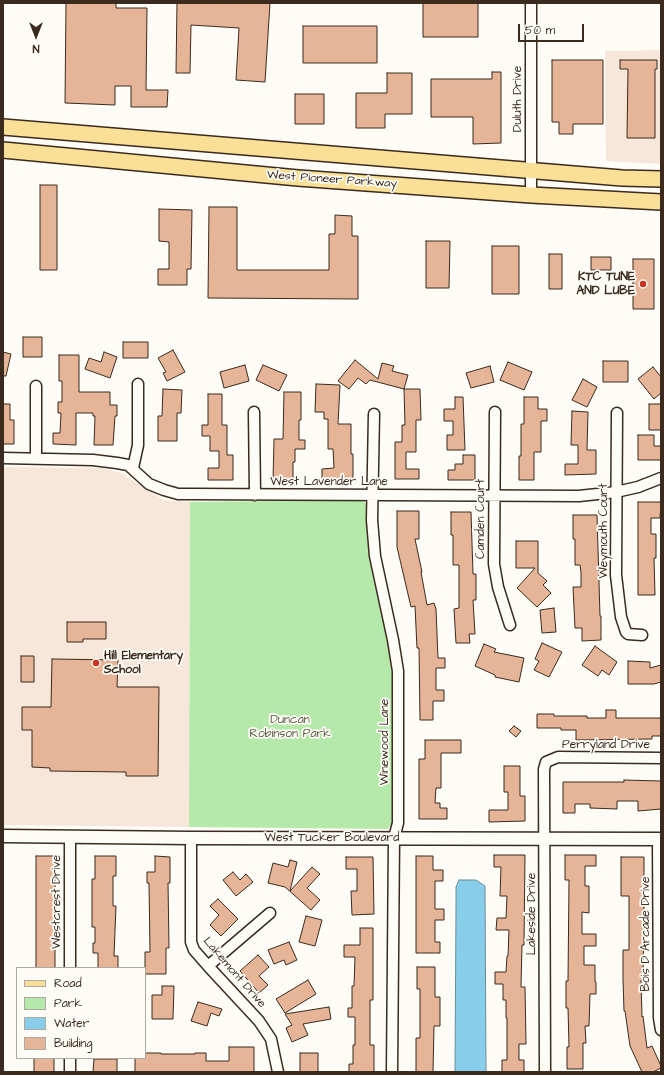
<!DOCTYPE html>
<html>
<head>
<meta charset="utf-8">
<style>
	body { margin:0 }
	#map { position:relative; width:664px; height:1075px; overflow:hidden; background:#fdfcf7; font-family:"Architects Daughter",sans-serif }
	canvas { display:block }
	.frame { position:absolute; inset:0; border:4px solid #3b2a1e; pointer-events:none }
	.legend { position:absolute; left:16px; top:967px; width:130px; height:92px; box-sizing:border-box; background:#fdfcf7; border:1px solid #afa8a0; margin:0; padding:5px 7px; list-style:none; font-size:12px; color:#3b2a1e }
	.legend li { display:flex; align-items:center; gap:8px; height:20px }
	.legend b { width:20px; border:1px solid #afa8a0 }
	.north { position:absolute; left:16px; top:16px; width:40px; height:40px; -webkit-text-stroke:3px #fdfcf7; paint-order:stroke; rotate:180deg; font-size:11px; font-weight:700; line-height:16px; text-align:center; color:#3b2a1e }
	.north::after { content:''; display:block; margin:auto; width:14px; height:18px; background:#3b2a1e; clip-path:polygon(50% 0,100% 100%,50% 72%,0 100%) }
	.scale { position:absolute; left:518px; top:24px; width:66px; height:18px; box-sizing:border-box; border:2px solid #3b2a1e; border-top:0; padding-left:5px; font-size:12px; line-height:14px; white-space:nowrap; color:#3b2a1e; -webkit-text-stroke:3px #fdfcf7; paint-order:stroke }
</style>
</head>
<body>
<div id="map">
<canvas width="664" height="1075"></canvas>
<div class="frame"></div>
<ul class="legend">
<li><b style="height:5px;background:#fadf96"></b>Road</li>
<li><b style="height:11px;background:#b5e9a9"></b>Park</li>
<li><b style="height:11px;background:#88ceea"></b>Water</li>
<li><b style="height:11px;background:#e6b597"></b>Building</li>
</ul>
<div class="north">N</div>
<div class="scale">50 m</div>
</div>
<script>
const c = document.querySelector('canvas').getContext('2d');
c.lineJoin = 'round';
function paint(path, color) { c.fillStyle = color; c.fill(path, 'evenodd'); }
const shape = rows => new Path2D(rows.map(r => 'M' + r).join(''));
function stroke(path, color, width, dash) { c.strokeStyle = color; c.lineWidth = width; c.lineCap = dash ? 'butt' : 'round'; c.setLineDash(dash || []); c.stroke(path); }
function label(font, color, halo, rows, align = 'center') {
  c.font = font + ' "Architects Daughter",sans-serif'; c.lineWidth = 3.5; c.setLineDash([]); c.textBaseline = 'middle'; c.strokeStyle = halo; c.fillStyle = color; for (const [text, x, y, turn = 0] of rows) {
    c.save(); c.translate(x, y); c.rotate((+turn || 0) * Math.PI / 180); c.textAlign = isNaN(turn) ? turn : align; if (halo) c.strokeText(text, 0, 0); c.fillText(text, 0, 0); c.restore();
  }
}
const built = shape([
	[661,50,661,164,606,161,605,51],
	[3,467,102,468,121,473,164,500,190,502,189,827,3,825]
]);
const green = shape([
	[361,500,368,505,375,573,392,664,393,822,388,829,189,827,190,502]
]);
const water = shape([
	[459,880,476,880,485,886,486,1072,455,1072,456,906,456,887,459,880]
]);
const building = shape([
	[66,3,116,3,116,8,147,8,146,90,168,90,167,107,131,107,131,86,115,86,115,105,65,103,66,3],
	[177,3,270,3,265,82,236,80,239,28,191,25,190,73,176,73,177,3],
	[423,3,478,3,478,37,423,37,423,3],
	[303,26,377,26,377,63,303,63,303,26],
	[552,60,603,60,603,124,573,124,573,134,559,134,559,122,552,122,552,60],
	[620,60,657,60,657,69,655,69,655,138,627,138,628,69,620,69,620,60],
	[492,72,501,72,501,143,473,144,473,117,431,117,431,79,492,79,492,72],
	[387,73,412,73,412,114,385,114,385,128,356,128,356,93,387,93,387,73],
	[295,94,324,94,324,124,295,124,295,94],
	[40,185,57,185,57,270,40,270,40,185],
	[209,207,237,207,237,270,329,270,329,234,335,234,335,215,352,216,352,236,358,236,358,299,208,298,209,207],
	[159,209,192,210,191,269,187,269,187,285,158,285,158,269,169,269,169,242,159,241,159,209],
	[426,241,450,241,449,288,426,288,426,241],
	[492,246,519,246,519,294,492,294,492,246],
	[549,254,562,254,562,289,549,289,549,254],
	[591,257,611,257,611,270,591,270,591,257],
	[633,259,654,259,654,309,633,309,633,259],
	[23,337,42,337,42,357,23,357,23,337],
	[123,342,148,342,148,358,123,358,123,342],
	[173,350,185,372,167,381,163,373,166,372,158,358,173,350],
	[3,352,11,354,6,376,3,376,3,352],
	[104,352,117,357,110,378,85,369,89,358,101,362,104,352],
	[59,355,79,355,79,392,110,392,110,405,117,405,117,416,115,416,113,445,94,445,95,416,93,416,93,413,76,413,76,445,53,444,53,433,60,433,61,413,58,413,58,402,62,402,62,381,59,381,59,355],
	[355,360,378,379,382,363,394,366,392,371,408,375,404,389,370,380,366,384,358,378,349,389,338,381,355,360],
	[603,361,628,361,628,382,603,382,603,361],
	[508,362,532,372,524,390,500,380,508,362],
	[245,365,249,381,224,388,220,372,245,365],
	[263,365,287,375,279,391,256,380,263,365],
	[490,366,494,382,471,388,466,373,490,366],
	[653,367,661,377,661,393,654,399,638,379,653,367],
	[583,379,597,387,587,407,572,400,583,379],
	[316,384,340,385,338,424,351,424,351,454,353,454,353,479,322,480,322,469,334,468,333,449,328,449,328,419,324,419,324,412,315,412,316,384],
	[163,389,182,390,181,413,177,413,177,441,158,441,158,416,162,416,163,389],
	[404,389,420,389,421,420,416,420,416,452,406,452,406,469,419,469,419,479,395,479,395,442,402,442,402,425,405,425,404,389],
	[284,392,301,392,301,420,299,420,299,440,305,440,305,449,295,449,295,462,293,462,293,480,273,480,274,439,283,439,284,392],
	[208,394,222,394,222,425,227,425,227,455,233,455,233,480,208,480,208,468,219,468,219,451,210,451,210,436,202,436,202,425,208,425,208,394],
	[455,397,463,397,465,450,447,450,447,435,453,435,453,421,444,421,444,409,455,409,455,397],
	[524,397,538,397,538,409,547,409,547,421,541,421,541,452,534,452,534,480,519,480,519,456,521,456,521,424,524,424,524,397],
	[3,404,10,404,10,420,14,420,14,444,3,444,3,404],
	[649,404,661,404,661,430,649,430,649,404],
	[572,411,588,412,587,450,596,450,596,474,565,475,565,464,578,464,578,445,571,445,572,411],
	[638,435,654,435,654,446,661,446,661,460,638,460,638,435],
	[463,455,475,455,475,480,448,480,448,470,455,470,455,464,463,464,463,455],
	[638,502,661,502,660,518,651,518,651,534,656,534,656,558,654,558,655,595,638,595,638,502],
	[397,511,419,511,419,539,415,539,422,572,421,572,427,605,434,603,436,609,438,658,445,658,445,668,436,668,436,690,444,690,444,701,433,701,433,720,420,720,419,648,417,648,415,606,411,607,397,547,397,511],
	[451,512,471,512,473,574,476,574,476,600,473,600,475,634,469,634,470,643,456,643,454,609,459,608,459,565,453,565,453,535,451,535,451,512],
	[573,515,597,515,600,616,601,616,601,640,582,641,582,628,575,628,573,587,581,587,581,572,580,565,575,565,575,539,573,539,573,515],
	[516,541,538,541,538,573,547,581,543,585,551,593,537,607,517,588,535,568,516,568,516,541],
	[554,608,556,632,542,633,540,610,554,608],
	[67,622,106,622,106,639,83,639,83,642,67,642,67,622],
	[542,643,562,652,549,677,534,670,539,661,535,659,542,643],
	[484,644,496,649,494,652,524,658,519,682,495,677,495,675,475,666,484,644],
	[595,646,617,662,609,675,602,670,598,676,582,665,595,646],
	[21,656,34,656,34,682,21,682,21,656],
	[52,659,118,660,117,687,159,687,158,776,126,776,126,772,50,771,50,768,32,767,32,730,22,730,22,707,51,707,52,659],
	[628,661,650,662,650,668,661,665,661,682,654,684,628,684,628,661],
	[606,710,616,710,616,718,661,718,661,736,652,736,652,739,576,740,576,730,561,730,561,728,537,728,537,714,554,714,554,716,587,716,587,718,606,718,606,710],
	[514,726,521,731,516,737,509,731,514,726],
	[425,740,461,740,461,753,441,753,441,788,436,788,435,803,440,803,440,808,447,808,447,819,419,819,419,759,425,759,425,740],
	[504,766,520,766,520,796,525,796,525,821,489,822,489,810,508,810,508,792,504,792,504,766],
	[624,780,661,781,661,809,638,811,638,801,617,801,617,809,590,808,590,804,575,804,575,813,563,813,563,782,624,782,624,780],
	[494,855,525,855,524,945,522,945,521,987,525,987,526,1044,519,1044,519,1060,524,1060,524,1072,502,1072,502,1060,507,1060,507,1018,506,1018,506,1000,503,1000,503,984,495,984,495,972,506,972,507,956,508,956,509,930,496,930,497,918,506,918,507,896,500,896,501,867,494,867,494,855],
	[565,855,596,855,596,866,585,866,585,886,589,886,589,913,582,912,582,934,596,934,596,946,584,946,584,965,595,965,595,982,596,982,596,994,590,994,589,1026,585,1026,586,1043,583,1043,583,1069,567,1069,567,1047,569,1047,568,1008,566,1008,566,981,568,981,569,880,565,880,565,855],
	[36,856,55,856,55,968,36,968,36,856],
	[95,856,116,856,116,876,113,876,113,906,116,906,114,956,118,956,118,968,98,968,98,953,93,953,93,943,95,943,95,927,92,927,92,879,95,879,95,856],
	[155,856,170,857,170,883,168,883,169,948,166,948,166,974,145,974,145,952,150,952,149,883,147,883,147,872,155,872,155,856],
	[416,856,433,856,433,870,443,870,443,881,435,881,435,909,444,909,444,920,435,920,435,942,440,942,440,953,416,953,416,856],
	[346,857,373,857,374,914,352,915,351,891,357,891,357,869,346,869,346,857],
	[621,857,644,857,644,912,643,980,641,980,642,1017,643,1016,647,1048,652,1046,661,1066,661,1068,653,1072,642,1072,630,1046,625,1011,624,1011,623,979,623,950,629,950,629,896,621,896,621,857],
	[290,860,297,862,290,891,312,867,320,874,307,888,320,900,311,910,285,887,268,883,273,863,288,867,290,860],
	[233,872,240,880,246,874,253,882,236,896,223,880,233,872],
	[218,899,238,919,221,936,210,925,219,915,210,906,218,899],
	[306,916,322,920,315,946,299,942,306,916],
	[360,928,373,928,373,1000,370,1000,370,1045,374,1045,374,1072,349,1072,349,1064,353,1064,353,1045,355,1045,355,1017,348,1017,348,1008,352,1008,352,986,354,986,355,957,344,957,344,945,360,945,360,928],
	[289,942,297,960,286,965,284,960,274,964,268,950,289,942],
	[258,955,269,967,259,976,268,985,259,993,240,971,258,955],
	[417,967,435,967,435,997,440,997,440,1026,434,1026,433,1072,416,1072,416,1038,420,1038,420,989,417,989,417,967],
	[308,980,316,994,285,1013,276,999,308,980],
	[162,986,174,986,173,1019,152,1019,152,995,162,995,162,986],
	[198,1002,222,1009,219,1016,211,1013,207,1026,191,1021,198,1002],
	[329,1007,331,1019,303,1024,308,1035,292,1042,286,1028,292,1025,285,1014,329,1007],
	[229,1047,254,1047,254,1072,135,1072,135,1058,145,1058,145,1053,161,1053,161,1054,195,1054,195,1053,206,1053,206,1061,229,1061,229,1047],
	[300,1053,318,1053,318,1072,300,1072,300,1053],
	[34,1058,54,1058,54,1072,34,1072,34,1058],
	[94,1059,117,1059,117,1072,93,1072,94,1059]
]);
const minor = shape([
	[531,3,531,195],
	[36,386,36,458],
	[254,412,255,495],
	[495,412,494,564,498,587,510,625],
	[617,413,616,575,621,617,626,632,628,634,642,635],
	[374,414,372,520,375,556,393,640,398,671,398,823,394,838,392,1072],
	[3,458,93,460,117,463,128,465,149,484,164,490,178,494,192,494,579,496,616,492,638,487,661,478],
	[133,468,138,445,138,384],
	[70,837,70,968],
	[191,838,191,942,194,950,208,966,259,1021,271,1039,278,1072],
	[658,839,659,1018,661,1030],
	[208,966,270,913],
	[70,1058,70,1072],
	[545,1072,544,769,546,762,558,757,661,758]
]);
const tertiary = shape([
	[3,836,191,838,661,839]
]);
const primary = shape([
	[3,127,622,178,661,179],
	[3,150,298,178,531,195,661,202]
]);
const markers = [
	[643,284,4,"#c8321e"],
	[96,663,4,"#c8321e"]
];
const streetNames = [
	["Duluth Drive",518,99,-90],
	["West Pioneer Parkway",332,180,4],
	["West Lavender Lane",329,482],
	["Camden Court",481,519,-90],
	["Weymouth Court",604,531,-90],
	["Winewood Lane",385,742,-90],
	["Perryland Drive",606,745],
	["West Tucker Boulevard",332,838],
	["Westcrest Drive",57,902,-90],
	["Lakeside Drive",532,914,-90],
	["Bois D Arcade Drive",646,934,-90],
	["Lakemont Drive",234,973,49]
];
const poiNames = [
	["KTC TUNE",635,277],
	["AND LUBE",635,291],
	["Hill Elementary",104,656,"left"],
	["School",104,670,"left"]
];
const parkNames = [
	["Duncan",290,720],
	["Robinson Park",290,734]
];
paint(built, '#f6e7da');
paint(green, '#b5e9a9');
paint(water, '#88ceea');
stroke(water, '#698c98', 1);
paint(building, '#e6b597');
stroke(building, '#3b2a1e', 1);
stroke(minor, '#3b2a1e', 13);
stroke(tertiary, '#3b2a1e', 15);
stroke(primary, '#3b2a1e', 18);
stroke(minor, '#fdfcf7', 10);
stroke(tertiary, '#fdfcf7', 12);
stroke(primary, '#fadf96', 15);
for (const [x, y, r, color] of markers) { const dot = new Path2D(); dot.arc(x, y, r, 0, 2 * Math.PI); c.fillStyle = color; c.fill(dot); stroke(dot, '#fdfcf7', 1.5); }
label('12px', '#3b2a1e', '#fdfcf7', streetNames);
label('bold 12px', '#3b2a1e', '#fdfcf7', poiNames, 'right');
label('12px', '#5a5a41', '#fdfcf7', parkNames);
</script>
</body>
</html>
